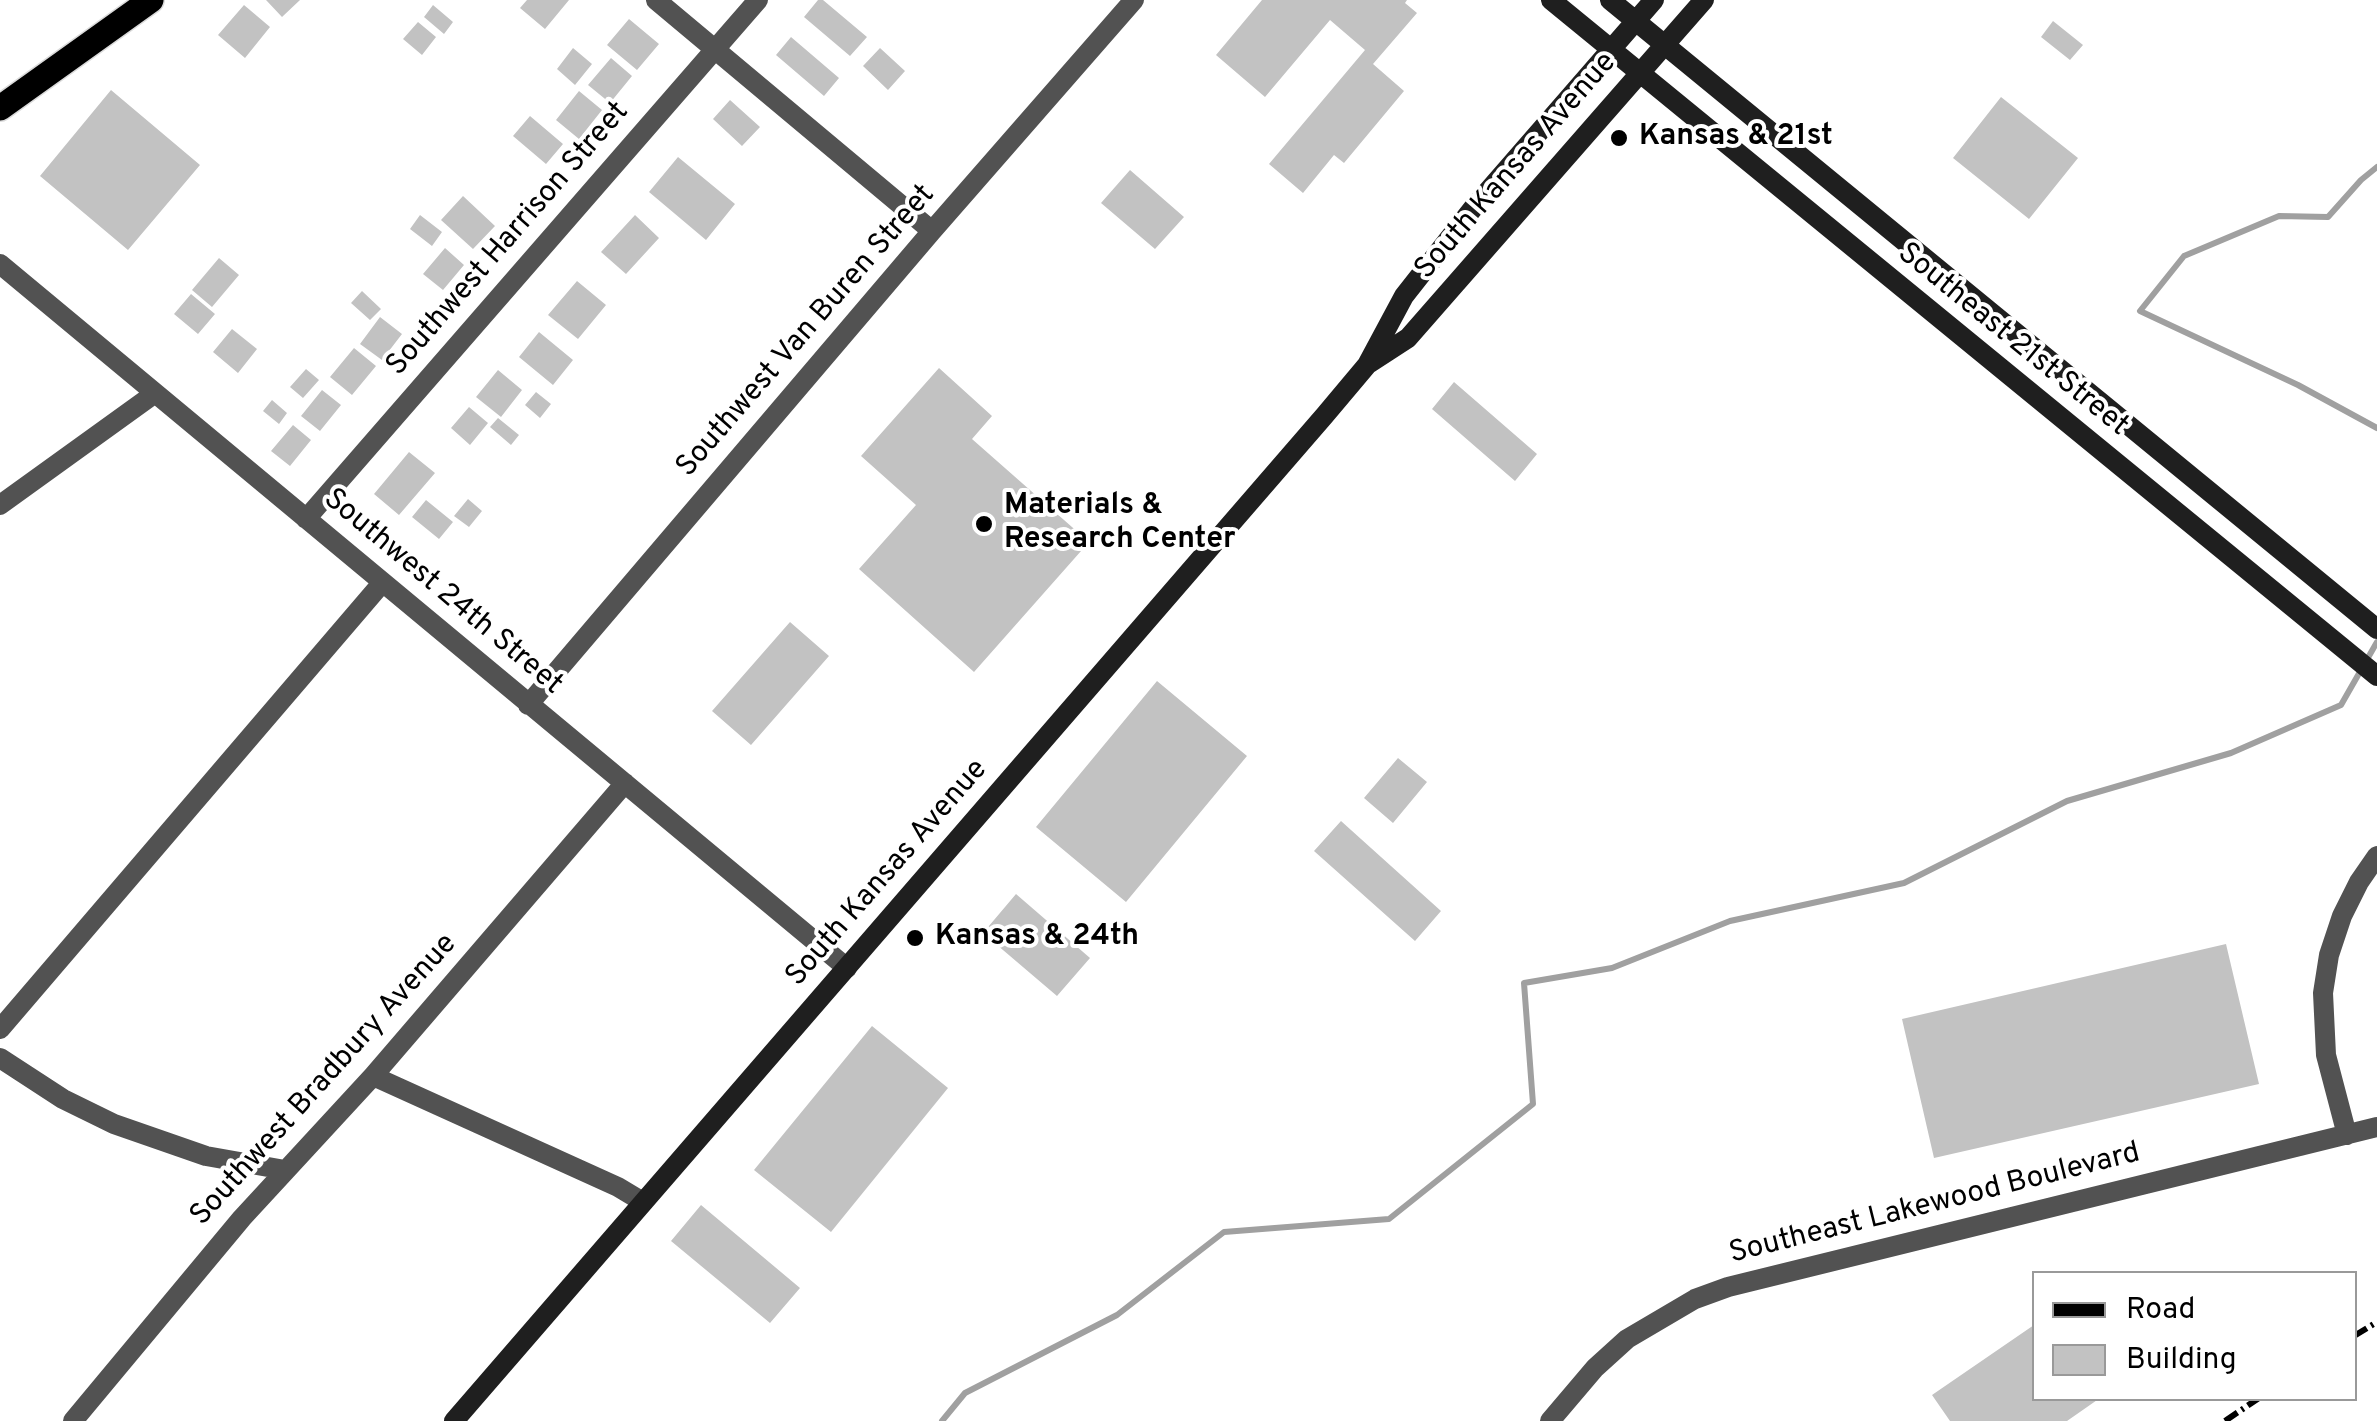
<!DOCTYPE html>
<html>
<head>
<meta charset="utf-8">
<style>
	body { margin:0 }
	#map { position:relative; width:2377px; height:1421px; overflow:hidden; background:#fff; font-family:Overpass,sans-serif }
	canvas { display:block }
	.legend { position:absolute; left:2032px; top:1271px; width:325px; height:130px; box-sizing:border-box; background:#fff; border:2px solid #999; margin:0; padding:12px 18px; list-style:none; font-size:30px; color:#000 }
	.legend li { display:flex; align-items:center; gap:20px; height:50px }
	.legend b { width:50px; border:2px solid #999 }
</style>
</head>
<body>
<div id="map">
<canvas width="2377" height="1421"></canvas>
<ul class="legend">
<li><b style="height:12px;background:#000"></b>Road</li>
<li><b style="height:28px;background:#c2c2c2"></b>Building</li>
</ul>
</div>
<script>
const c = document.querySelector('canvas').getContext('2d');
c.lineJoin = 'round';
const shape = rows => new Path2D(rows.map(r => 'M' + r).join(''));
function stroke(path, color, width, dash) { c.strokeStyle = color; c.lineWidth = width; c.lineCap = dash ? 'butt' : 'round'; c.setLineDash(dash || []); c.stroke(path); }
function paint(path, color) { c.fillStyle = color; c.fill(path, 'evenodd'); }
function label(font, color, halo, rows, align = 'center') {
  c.font = font + ' Overpass,sans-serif'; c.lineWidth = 8; c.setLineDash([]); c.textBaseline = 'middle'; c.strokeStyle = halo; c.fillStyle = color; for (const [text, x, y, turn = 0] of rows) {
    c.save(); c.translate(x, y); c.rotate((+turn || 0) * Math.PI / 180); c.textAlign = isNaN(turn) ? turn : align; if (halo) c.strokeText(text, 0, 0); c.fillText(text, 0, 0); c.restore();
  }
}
const stream = shape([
	[2377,167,2361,180,2328,217,2279,216,2184,256,2140,311,2298,385,2377,428],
	[942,1421,965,1393,1117,1315,1224,1232,1389,1219,1533,1104,1524,983,1612,968,1730,921,1904,883,2067,801,2231,753,2341,705,2377,642]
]);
const building = shape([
	[266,0,300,0,282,17],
	[527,0,569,0,545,29,520,8],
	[818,0,823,0,867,37,850,56,804,17],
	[1262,0,1407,0,1405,3,1417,13,1373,64,1404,91,1344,163,1334,155,1303,193,1269,164,1365,50,1330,20,1265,97,1216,55],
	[244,5,270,27,245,58,218,35],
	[433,5,453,22,444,34,424,17],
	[629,19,659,44,637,70,607,45],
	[2053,21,2083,45,2070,60,2041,37],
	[418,22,436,37,422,55,403,39],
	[791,37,839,78,824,96,776,55],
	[573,48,592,64,575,85,557,69],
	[880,48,905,71,888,90,863,66],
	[611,58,632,76,610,103,588,85],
	[111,90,200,165,128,250,40,176],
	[579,91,602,110,579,139,556,120],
	[2001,97,2078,158,2029,219,1953,158],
	[730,100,760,127,742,146,713,119],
	[530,116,563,144,546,164,513,136],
	[678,157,735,204,706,240,649,192],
	[1130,170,1184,217,1155,249,1101,203],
	[463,196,495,226,473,249,441,220],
	[420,215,442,232,432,246,410,229],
	[635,215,659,238,626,274,601,252],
	[445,248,464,265,443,290,423,274],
	[219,258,239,275,212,307,192,290],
	[577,281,606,305,578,339,548,315],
	[362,291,381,309,370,320,351,303],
	[191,294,215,314,198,334,174,314],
	[380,317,402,334,382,360,360,344],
	[232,329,257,349,238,373,213,352],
	[539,332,573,360,553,385,519,357],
	[354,348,376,366,352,395,330,377],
	[939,368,992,416,972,439,1089,542,974,672,859,569,916,505,861,456],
	[306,369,319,380,303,398,290,387],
	[498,370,522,390,501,417,476,397],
	[1454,382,1537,454,1515,481,1432,409],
	[322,390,341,405,320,431,301,416],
	[536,392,551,404,540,418,525,405],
	[272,400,287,413,279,424,263,411],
	[469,407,488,423,470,445,451,428],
	[498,418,519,435,511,445,490,427],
	[293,425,311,440,290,466,271,451],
	[409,452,435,473,399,515,374,494],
	[468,499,482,511,469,527,454,516],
	[426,500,453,522,439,539,412,517],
	[790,622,829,656,751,745,712,711],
	[1157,681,1247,756,1126,902,1036,827],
	[1398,758,1427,782,1393,823,1364,798],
	[1341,821,1441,911,1415,941,1314,851],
	[1016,894,1090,958,1057,996,983,933],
	[2226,944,2259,1084,1934,1158,1902,1019],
	[872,1026,948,1088,831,1232,754,1170],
	[701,1205,800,1288,770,1323,671,1241],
	[2034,1325,2034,1398,2100,1398,2067,1421,1950,1421,1932,1395]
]);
const minor = shape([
	[656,0,932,231],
	[0,264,847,968],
	[0,505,154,394],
	[306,519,758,0],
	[528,705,932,231,1134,0],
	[0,1029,382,583],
	[0,1058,63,1099,114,1124,206,1156,285,1170],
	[373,1076,618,1187,643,1202],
	[2347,1135,2326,1055,2323,993,2329,955,2342,916,2359,882,2377,856],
	[73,1421,242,1218,373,1076,625,783],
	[1550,1421,1595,1368,1627,1339,1695,1299,1728,1287,2377,1127]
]);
const secondary = shape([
	[1551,0,2377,676],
	[1610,0,2377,629],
	[1368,364,1408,338,1704,0],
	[454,1421,1325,415,1367,365,1404,296,1474,207,1654,0]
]);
const primary = shape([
	[0,108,151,0]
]);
const rail = shape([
	[2354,1336,2377,1322],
	[2225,1421,2259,1398]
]);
const markers = [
	[1619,138,10,"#000"],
	[984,524,10,"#000"],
	[915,938,10,"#000"]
];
const poiNames = [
	["Kansas & 21st",1639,138],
	["Materials &",1004,507],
	["Research Center",1004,541],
	["Kansas & 24th",935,938]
];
const streetNames = [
	["South Kansas Avenue",1517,167,-49],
	["Southwest Harrison Street",509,240,-49],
	["Southwest Van Buren Street",807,332,-49],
	["Southeast 21st Street",2012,341,39],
	["Southwest 24th Street",442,593,40],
	["South Kansas Avenue",888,874,-49],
	["Southwest Bradbury Avenue",325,1081,-48],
	["Southeast Lakewood Boulevard",1935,1205,-14]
];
stroke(stream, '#a0a0a0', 6);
paint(building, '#c2c2c2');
stroke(primary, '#dbdbdb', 28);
stroke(minor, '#525252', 20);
stroke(secondary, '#1f1f1f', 20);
stroke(primary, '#000', 25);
stroke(rail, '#000', 6, [15, 5, 2.5, 5]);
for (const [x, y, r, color] of markers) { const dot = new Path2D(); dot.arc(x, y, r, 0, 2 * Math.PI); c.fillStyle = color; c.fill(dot); stroke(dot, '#fff', 4); }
label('bold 30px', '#000', '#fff', poiNames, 'left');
label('30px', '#000', '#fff', streetNames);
</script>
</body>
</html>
